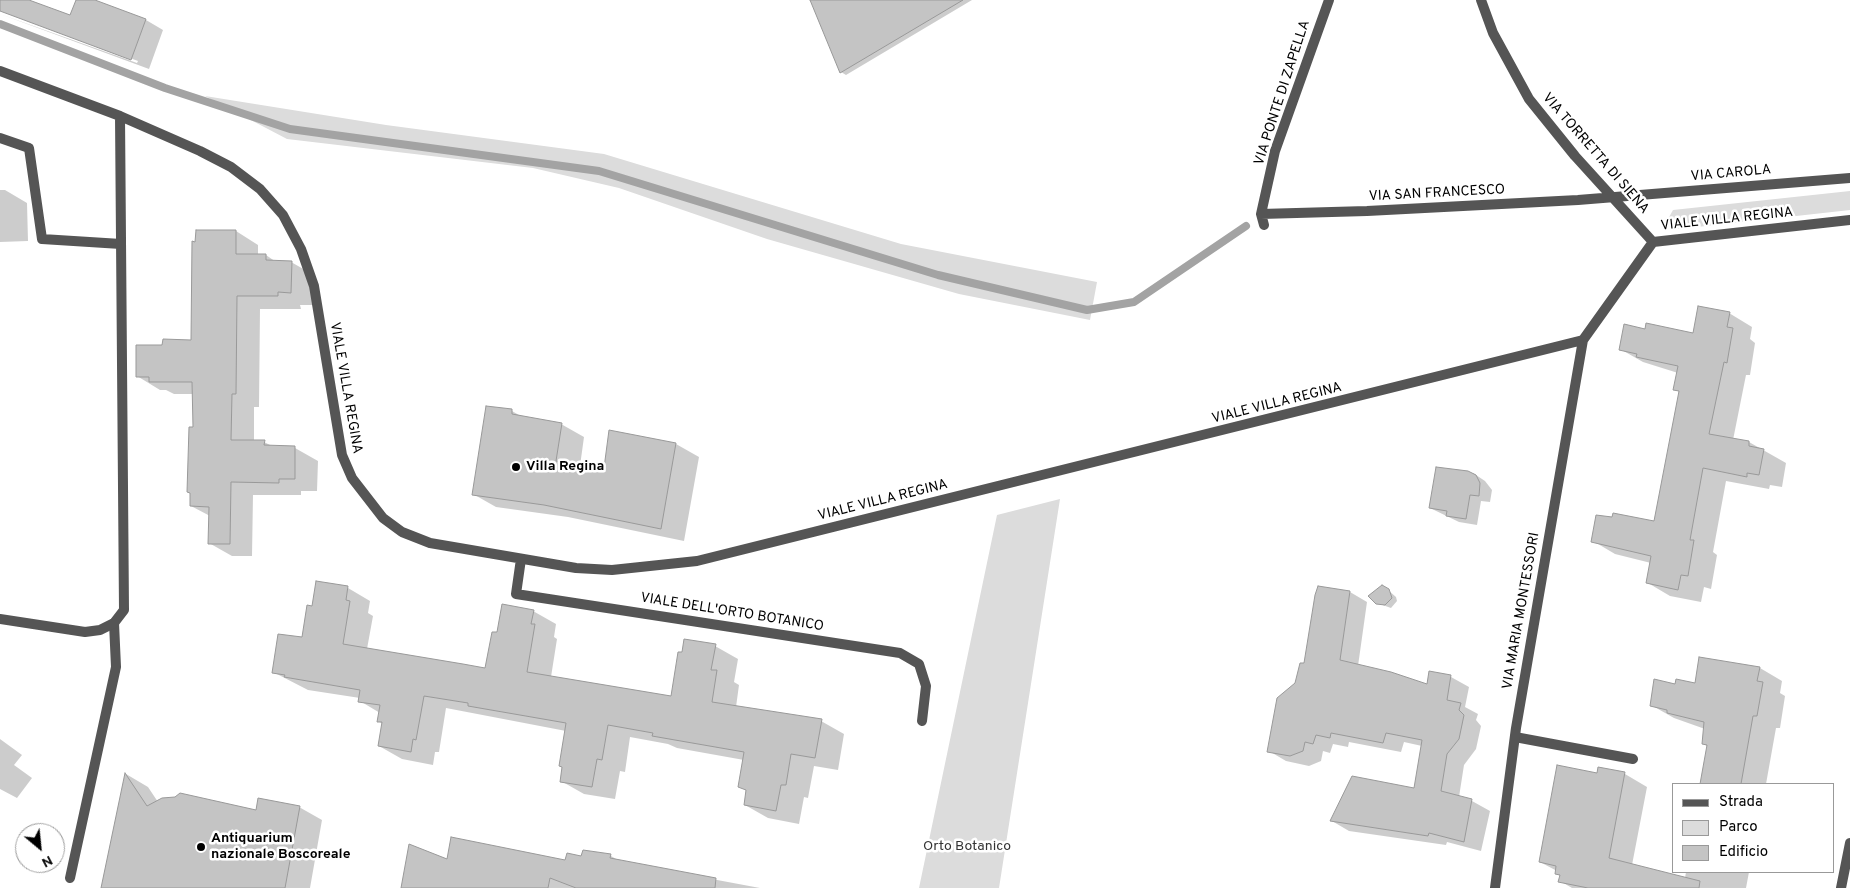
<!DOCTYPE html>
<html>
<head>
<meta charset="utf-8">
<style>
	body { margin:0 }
	#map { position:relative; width:1850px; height:888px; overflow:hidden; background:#fff; font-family:Overpass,sans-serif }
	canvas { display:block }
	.legend { position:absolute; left:1672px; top:783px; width:162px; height:90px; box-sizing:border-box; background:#fff; border:1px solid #999; margin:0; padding:6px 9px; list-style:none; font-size:15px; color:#000 }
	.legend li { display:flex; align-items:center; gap:10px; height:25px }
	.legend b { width:25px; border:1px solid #999 }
	.north { position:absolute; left:15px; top:823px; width:50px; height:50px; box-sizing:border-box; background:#fff; border:1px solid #999; border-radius:50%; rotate:152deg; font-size:14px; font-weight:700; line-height:20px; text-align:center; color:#000 }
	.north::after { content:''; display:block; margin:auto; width:18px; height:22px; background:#000; clip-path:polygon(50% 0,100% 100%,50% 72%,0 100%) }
</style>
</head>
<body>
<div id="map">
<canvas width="1850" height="888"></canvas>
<ul class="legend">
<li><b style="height:6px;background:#555"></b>Strada</li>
<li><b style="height:14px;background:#dcdcdc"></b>Parco</li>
<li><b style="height:14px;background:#c4c4c4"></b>Edificio</li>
</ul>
<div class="north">N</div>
</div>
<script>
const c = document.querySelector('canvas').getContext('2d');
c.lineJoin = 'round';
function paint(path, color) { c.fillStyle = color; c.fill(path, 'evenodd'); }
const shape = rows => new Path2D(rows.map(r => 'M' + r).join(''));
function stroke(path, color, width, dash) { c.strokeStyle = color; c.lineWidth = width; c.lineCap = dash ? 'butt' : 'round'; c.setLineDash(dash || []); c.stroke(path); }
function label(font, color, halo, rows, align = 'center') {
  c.font = font + ' Overpass,sans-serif'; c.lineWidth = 5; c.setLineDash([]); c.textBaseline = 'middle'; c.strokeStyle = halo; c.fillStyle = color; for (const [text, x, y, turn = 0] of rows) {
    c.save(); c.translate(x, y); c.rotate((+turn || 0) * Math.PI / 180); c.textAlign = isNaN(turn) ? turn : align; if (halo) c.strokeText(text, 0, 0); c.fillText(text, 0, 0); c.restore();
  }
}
const green = shape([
	[205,96,386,125,604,154,901,244,1097,282,1090,320,959,294,767,239,619,188,533,168,287,139],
	[1850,191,1850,210,1679,229,1668,219,1673,210],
	[1060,499,999,888,919,888,997,515]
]);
const shadow = shape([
	[0,0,26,0,71,16,77,0,91,0,146,20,163,30,149,69,0,14,137,63,138,61,0,10],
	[811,0,972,0,846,75,841,72],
	[0,190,5,190,27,203,28,241,0,242],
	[236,231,258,245,258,255,266,255,276,262,291,262,314,275,314,305,300,305,301,309,260,309,259,407,254,407,254,441,264,442,272,446,295,448,318,461,317,491,301,491,301,495,253,495,252,556,232,556,209,543,210,516,191,506,194,394,174,394,166,390,160,390,137,376,164,346,192,341],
	[1729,313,1752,327,1750,339,1755,343,1750,375,1746,375,1733,440,1749,442,1786,463,1782,487,1770,485,1769,489,1726,481,1713,552,1717,555,1711,589,1704,587,1701,602,1670,596,1648,583,1651,563,1615,554,1593,541,1655,522,1680,392,1675,389,1678,373,1643,362,1620,349,1646,330,1694,334],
	[512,411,524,418,561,424,584,437,580,466,605,470,676,444,699,457,684,541,568,517,496,507,473,494],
	[1473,473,1485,481,1492,490,1490,502,1481,501,1477,525,1459,522,1430,508],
	[348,588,370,601,368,613,373,616,367,649,486,669,498,634,533,611,556,624,554,637,557,639,551,677,672,697,715,646,738,659,734,682,739,685,736,707,821,721,844,734,838,770,814,766,808,798,804,797,799,824,768,818,745,805,747,791,740,786,744,760,677,748,668,744,630,737,625,772,620,771,615,799,584,794,561,781,566,731,446,708,439,752,435,752,433,765,402,759,379,746,383,724,378,721,380,713,360,701,360,698,308,690,273,672,303,639,313,608],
	[1388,590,1396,597,1397,601,1391,608,1377,603],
	[1350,592,1367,602,1358,666,1427,686,1430,673,1451,677,1469,687,1465,707,1478,714,1476,720,1481,726,1476,749,1464,765,1459,797,1472,801,1490,811,1481,851,1447,842,1446,845,1349,831,1332,821,1415,789,1422,746,1404,742,1401,752,1349,742,1348,747,1333,744,1330,753,1323,751,1321,761,1309,766,1286,761,1269,751,1305,665],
	[1760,668,1782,681,1780,693,1785,696,1780,728,1776,728,1766,784,1702,784,1708,747,1703,743,1705,729,1674,718,1651,705,1676,685,1696,684],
	[0,739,22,755,14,765,32,778,17,798,0,789],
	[126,774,148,787,158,802,257,812,299,807,322,820,310,888,102,888],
	[1625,774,1647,787,1632,865,1685,878,1686,872,1749,872,1746,888,1572,888,1560,881,1561,876,1556,874,1557,871,1540,862,1598,775],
	[584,851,611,856,621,862,760,888,402,888,448,861,566,862,582,858]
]);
const stream = shape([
	[0,24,165,88,290,129,599,171,938,275,1087,310,1134,302,1246,226]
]);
const building = shape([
	[0,0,29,0,70,15,76,0,95,0,146,19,131,60,0,11,0,0],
	[810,0,963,0,840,73,810,0],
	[196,230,236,230,236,254,266,254,266,260,292,261,291,293,278,292,278,296,237,296,236,394,232,394,231,440,265,440,264,445,295,446,295,479,279,479,279,483,231,482,230,544,208,544,209,507,190,506,190,493,187,492,189,427,193,427,192,382,149,382,149,377,136,377,136,345,162,345,163,339,191,340,192,241,195,242,196,230],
	[1698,306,1730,312,1727,327,1733,328,1727,363,1724,362,1709,434,1749,441,1749,446,1764,449,1759,475,1747,473,1747,477,1703,468,1690,540,1694,540,1688,576,1681,575,1678,590,1646,583,1651,556,1591,542,1596,515,1612,517,1613,513,1654,521,1679,391,1673,390,1678,366,1636,357,1637,354,1619,350,1624,324,1645,329,1646,323,1693,333,1698,306],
	[486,406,512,409,512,414,562,423,556,461,604,468,609,430,676,443,661,529,544,505,472,495,486,406],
	[1436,467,1468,471,1476,475,1480,483,1479,496,1470,495,1466,519,1446,516,1447,511,1429,508,1436,467],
	[316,581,348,586,346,600,350,601,343,644,463,664,485,668,492,632,497,632,502,604,534,610,531,624,535,624,527,672,671,696,678,652,682,652,684,639,716,644,711,670,717,670,712,702,822,719,815,758,791,754,786,785,781,785,776,811,744,805,746,790,738,787,744,752,652,736,653,733,608,725,602,760,597,759,592,787,560,782,562,767,559,766,566,723,468,706,468,703,424,696,416,740,413,739,411,752,378,746,382,722,377,722,380,705,358,702,360,690,284,677,285,675,272,673,278,634,302,637,307,605,312,606,316,581],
	[1382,585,1389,589,1392,598,1385,605,1376,604,1368,596,1382,585],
	[1318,586,1350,591,1340,660,1391,672,1427,684,1429,671,1451,675,1447,700,1461,703,1459,710,1464,715,1459,739,1447,754,1441,791,1472,799,1464,842,1429,833,1428,836,1330,821,1352,776,1414,788,1422,740,1386,733,1383,743,1331,733,1330,738,1316,735,1313,744,1305,742,1303,751,1290,756,1267,752,1277,698,1295,683,1300,663,1304,663,1315,595,1318,586],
	[1699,657,1760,667,1757,681,1763,682,1757,716,1753,716,1741,784,1700,784,1707,745,1702,744,1704,722,1667,713,1667,710,1650,706,1654,679,1675,684,1676,679,1695,683,1699,657],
	[1557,765,1597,773,1598,767,1625,772,1609,858,1700,881,1699,888,1588,888,1558,882,1560,875,1555,874,1556,866,1539,862,1557,765],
	[125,773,147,806,162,798,175,797,180,793,256,810,258,798,300,806,285,888,101,888,125,773],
	[451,837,565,860,567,853,581,856,583,850,611,854,610,858,716,878,715,888,576,888,550,878,548,888,401,888,409,844,447,859,451,837]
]);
const lane = shape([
	[1515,737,1633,759],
	[70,878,116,667,114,623],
	[1841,888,1850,843]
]);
const street = shape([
	[1481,0,1493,33,1529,99,1575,156,1653,242],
	[0,71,120,116,200,151,231,167,260,189,283,215,301,249,314,286,342,455,352,478,383,518,402,532,430,543,576,568,612,570,697,561,1583,340,1653,242,1850,220],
	[0,138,29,148,42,239,121,244],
	[1261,214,1367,211,1578,200,1850,178],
	[1264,225,1261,214,1275,151,1329,0],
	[521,559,516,594,900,653,919,664,926,686,922,721],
	[0,619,85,632,100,630,114,623,124,610,120,116],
	[1495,888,1516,728,1583,340]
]);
const markers = [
	[516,467,5,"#000"],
	[201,847,5,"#000"]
];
const streetNames = [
	["VIA PONTE DI ZAPELLA",1283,93,-72],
	["VIA TORRETTA DI SIENA",1595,154,49],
	["VIA CAROLA",1731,174,-5],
	["VIA SAN FRANCESCO",1437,194,-3],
	["VIALE VILLA REGINA",1727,220,-6],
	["VIALE VILLA REGINA",345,388,80],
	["VIALE VILLA REGINA",1277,404,-14],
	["VIALE VILLA REGINA",883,501,-14],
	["VIA MARIA MONTESSORI",1522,611,-80],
	["VIALE DELL'ORTO BOTANICO",732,613,9]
];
const poiNames = [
	["Villa Regina",526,467],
	["Antiquarium",211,839],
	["nazionale Boscoreale",211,855]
];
const parkNames = [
	["Orto Botanico",967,847]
];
paint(green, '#dcdcdc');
paint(shadow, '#0003');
stroke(stream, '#a3a3a3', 8);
paint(building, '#c4c4c4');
stroke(building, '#999', 1);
stroke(lane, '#555', 10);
stroke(street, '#555', 10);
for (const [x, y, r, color] of markers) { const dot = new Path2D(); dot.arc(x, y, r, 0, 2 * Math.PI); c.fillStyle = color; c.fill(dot); stroke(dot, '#fff', 2); }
label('14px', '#000', '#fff', streetNames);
label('bold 14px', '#000', '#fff', poiNames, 'left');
label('14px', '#333', '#fff', parkNames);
</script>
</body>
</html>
